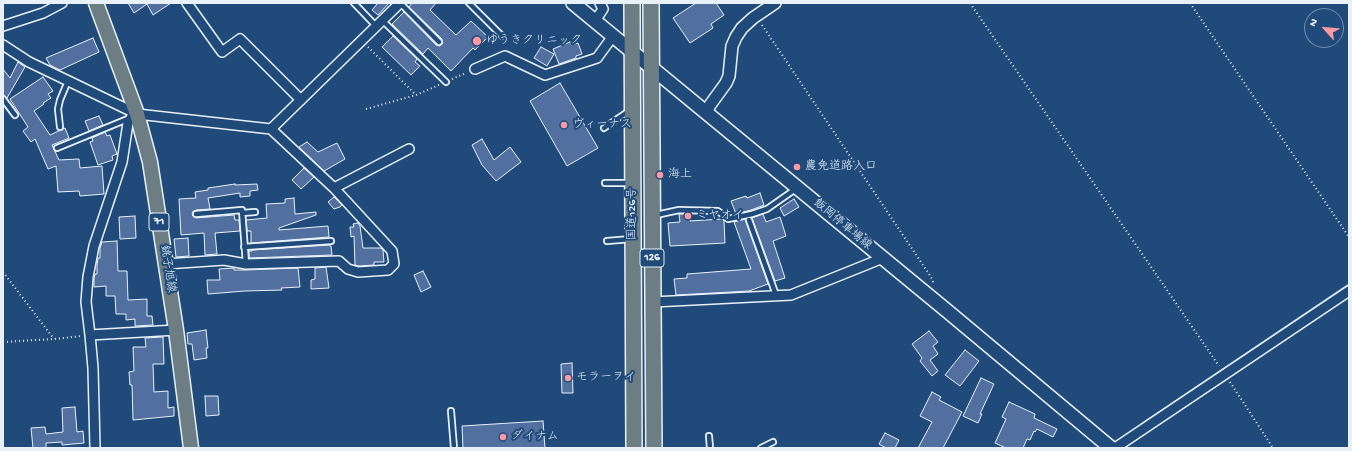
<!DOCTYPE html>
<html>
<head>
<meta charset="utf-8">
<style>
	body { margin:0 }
	#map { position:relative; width:1352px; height:451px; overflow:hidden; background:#1f4a7a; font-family:"Gochi Hand",sans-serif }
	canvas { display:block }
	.frame { position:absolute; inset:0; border:4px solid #e8f1f8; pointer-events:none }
	.north { position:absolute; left:1304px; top:8px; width:40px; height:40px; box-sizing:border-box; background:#1f4a7a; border:1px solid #6f8dac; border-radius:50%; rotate:297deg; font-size:11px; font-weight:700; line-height:16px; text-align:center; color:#e8f1f8 }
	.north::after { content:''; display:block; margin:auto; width:14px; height:18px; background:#ff9aa2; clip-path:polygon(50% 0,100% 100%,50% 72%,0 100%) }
</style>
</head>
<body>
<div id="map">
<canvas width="1352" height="451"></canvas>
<div class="frame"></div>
<div class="north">N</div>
</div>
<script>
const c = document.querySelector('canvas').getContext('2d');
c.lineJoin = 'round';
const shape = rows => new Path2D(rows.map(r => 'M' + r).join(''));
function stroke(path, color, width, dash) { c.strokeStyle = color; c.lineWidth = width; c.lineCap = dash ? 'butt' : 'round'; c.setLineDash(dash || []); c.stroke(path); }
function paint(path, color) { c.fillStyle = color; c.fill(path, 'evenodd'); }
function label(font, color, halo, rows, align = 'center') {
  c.font = font + ' "Gochi Hand","Klee One",sans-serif'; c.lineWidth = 4; c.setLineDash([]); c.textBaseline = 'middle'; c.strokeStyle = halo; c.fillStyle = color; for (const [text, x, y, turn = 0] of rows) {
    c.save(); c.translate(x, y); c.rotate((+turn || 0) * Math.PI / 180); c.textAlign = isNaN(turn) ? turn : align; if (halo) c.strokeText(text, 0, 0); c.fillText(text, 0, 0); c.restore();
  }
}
const stream = shape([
	[1141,425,1349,285]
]);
const building = shape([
	[128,3,171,3,153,15,147,4,134,13,128,3],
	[378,3,389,3,378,15,372,10,378,3],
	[412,3,436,3,430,10,456,35,471,21,488,37,475,50,473,48,451,71,428,48,423,54,392,24,404,12,436,45,440,46,442,44,442,39,409,7,412,3],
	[696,3,716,3,724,15,711,24,713,28,690,43,673,18,696,3],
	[393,36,417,59,415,62,420,66,411,75,382,47,393,36],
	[93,38,99,52,60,70,50,65,46,58,93,38],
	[570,42,571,45,578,43,582,54,576,56,576,58,559,64,553,49,570,42],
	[541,47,554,54,547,66,534,58,541,47],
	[18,62,25,67,7,98,3,95,3,69,10,78,18,62],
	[43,77,53,91,48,94,51,98,43,103,44,104,34,111,50,135,65,128,69,138,52,145,59,160,79,159,80,168,102,166,104,194,80,196,79,191,58,192,56,166,48,169,35,139,31,142,23,131,28,127,10,99,43,77],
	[560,83,598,148,567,166,530,101,560,83],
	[99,116,103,125,89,131,85,121,99,116],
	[105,132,107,136,110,135,117,154,112,156,113,160,98,165,90,142,93,141,92,138,105,132],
	[482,139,494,160,510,147,521,162,496,181,482,165,472,145,482,139],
	[307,142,318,152,337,143,345,159,324,171,299,147,307,142],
	[304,168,314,177,301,189,292,180,304,168],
	[235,184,235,185,257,184,258,190,250,191,250,196,240,197,240,193,208,198,210,209,196,210,192,213,193,216,196,218,234,215,235,220,239,220,240,231,215,233,217,254,205,255,204,233,181,235,179,199,196,198,195,192,208,190,208,188,235,184],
	[760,193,764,205,751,210,736,214,731,201,746,196,747,198,760,193],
	[334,197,342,205,340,207,334,209,328,202,334,197],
	[294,198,295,214,316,212,316,215,279,228,279,230,328,226,329,237,251,243,251,231,247,231,246,220,267,218,266,204,285,203,285,199,294,198],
	[794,199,799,207,784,216,780,208,794,199],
	[679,214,690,214,690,221,722,219,724,221,725,243,670,246,668,223,680,222,679,214],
	[763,214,766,222,780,217,786,236,773,241,785,278,775,281,752,218,763,214],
	[135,216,136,238,120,239,119,217,135,216],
	[745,219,768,284,749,291,676,295,674,279,687,278,687,274,751,269,734,222,745,219],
	[358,223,360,226,363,248,381,248,383,250,384,262,374,262,374,265,359,266,355,265,354,236,351,237,350,227,354,227,353,224,358,223],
	[188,238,189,256,176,257,174,239,188,238],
	[117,241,118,271,127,271,128,300,147,299,147,316,152,316,153,325,135,326,135,319,126,320,126,314,116,314,115,296,106,296,106,286,94,287,94,278,95,274,97,274,97,265,98,258,100,258,100,248,102,242,117,241],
	[330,245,330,246,331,246,332,255,249,258,249,251,252,251,252,250,330,245],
	[326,267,329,288,311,289,311,280,315,279,315,268,326,267],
	[234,268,234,270,246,270,298,268,300,287,281,288,282,290,245,291,208,294,207,280,220,280,219,269,234,268],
	[423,271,431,287,421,292,414,275,423,271],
	[206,330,208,348,206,348,207,358,194,360,192,344,188,344,187,333,206,330],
	[929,331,938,342,933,346,938,354,930,360,938,371,932,376,920,361,922,358,912,344,929,331],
	[163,337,164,364,153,364,154,392,168,391,168,408,174,407,174,416,133,420,132,385,130,385,129,372,134,371,133,347,146,347,145,338,163,337],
	[965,350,979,361,960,386,945,375,965,350],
	[572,363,573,393,562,393,561,364,572,363],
	[981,378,994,384,980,414,982,414,978,423,963,416,981,378],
	[932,392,941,397,939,400,962,412,943,448,918,448,932,422,920,416,932,392],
	[205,396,218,396,219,415,206,416,205,396],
	[1009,402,1035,414,1034,418,1057,429,1053,437,1037,429,1035,432,1034,431,1030,440,1027,439,1023,448,1006,448,995,443,1006,419,1002,417,1009,402],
	[75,407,77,432,83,431,84,443,62,445,62,442,46,443,46,448,33,448,31,428,45,427,46,434,63,432,62,408,75,407],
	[543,421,545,448,463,448,462,426,543,421],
	[885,433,899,440,895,448,886,448,879,444,885,433]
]);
const path = shape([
	[970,3,1219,366],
	[1190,3,1349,237],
	[762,25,931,277,934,284],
	[368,47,416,95],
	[452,79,466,73],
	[366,109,416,95,439,85],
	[3,272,54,339],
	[3,342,54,339,82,336],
	[1230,382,1273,448]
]);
const service = shape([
	[354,3,376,26],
	[400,3,439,42],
	[469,3,502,36],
	[382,20,446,82],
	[3,99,15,115],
	[60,127,58,109,60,100,68,81],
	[604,128,629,111],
	[57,148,130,118],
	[605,183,632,183],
	[242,213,255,212],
	[196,214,242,210,246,264],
	[656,215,679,210,718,211,728,219,752,214,767,209,797,188],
	[749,220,776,295],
	[607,241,631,239],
	[244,247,331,241],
	[451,411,454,448],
	[709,436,710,448],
	[761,448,773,442]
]);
const minor = shape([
	[187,3,222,52,240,39,301,100],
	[595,21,603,9,600,3],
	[3,26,43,13,62,3],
	[3,45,29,62,137,114,271,129,334,188,392,251,394,264,388,270,358,272,348,269,339,261,246,264,224,260,166,264],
	[475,69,505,56,545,75,597,58,613,36],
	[271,129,400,3],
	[334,188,409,149],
	[653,302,791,295,883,258],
	[90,335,176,330],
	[95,448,93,368,90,335,86,302,88,277,94,246,122,162,128,123,131,118,137,114],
	[1115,448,1349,291]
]);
const tertiary = shape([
	[706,112,710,105,726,83,729,76,732,46,736,37,742,28,753,18,775,3]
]);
const secondary = shape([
	[573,3,946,310,1111,448]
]);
const primary = shape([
	[96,3,137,114,150,162,176,330,191,448]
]);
const trunk = shape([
	[632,3,634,448],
	[651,3,654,448]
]);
const markers = [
	[477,41,5,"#ff9aa2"],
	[564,125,4,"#ff9aa2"],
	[797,167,4,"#ff9aa2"],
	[660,175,4,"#ff9aa2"],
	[688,216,4,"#ff9aa2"],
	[568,378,4,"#ff9aa2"],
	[503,437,4,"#ff9aa2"]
];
const shields = [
	[159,222,20],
	[652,258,24]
];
const shieldNames = [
	["71",159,222],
	["126",652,258]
];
const poiNames = [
	["ゆうきクリニック",486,41],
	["ヴィーナス",572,125],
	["農免道路入口",805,167],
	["海上",668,175],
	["ミヤオイ",696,216],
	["モラーヲイ",576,378],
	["ダイナム",511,437]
];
const streetNames = [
	["国道126号",633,214,-90],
	["飯岡停車場線",842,225,40],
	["銚子旭線",167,269,81]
];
stroke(stream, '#91adc9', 3);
paint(building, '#516f9f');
stroke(building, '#e8f1f8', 1);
stroke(service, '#e8f1f8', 8);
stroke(minor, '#e8f1f8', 12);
stroke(tertiary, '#e8f1f8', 14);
stroke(secondary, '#e8f1f8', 16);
stroke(primary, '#e8f1f8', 17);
stroke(trunk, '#e8f1f8', 18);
stroke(path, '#e8f1f8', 2, [1, 3]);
stroke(service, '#1f4a7a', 4.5);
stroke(minor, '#1f4a7a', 9);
stroke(tertiary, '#1f4a7a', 11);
stroke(secondary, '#1f4a7a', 13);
stroke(primary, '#6c7e84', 14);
stroke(trunk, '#6c7e84', 15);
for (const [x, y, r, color] of markers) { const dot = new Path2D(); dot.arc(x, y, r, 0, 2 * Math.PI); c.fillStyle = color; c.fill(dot); stroke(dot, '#1f4a7a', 1.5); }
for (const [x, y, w] of shields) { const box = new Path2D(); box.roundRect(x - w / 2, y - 9, w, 18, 3); c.fillStyle = '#1f4a7a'; c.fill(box); stroke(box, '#e8f1f8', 1); }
label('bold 11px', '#e8f1f8', null, shieldNames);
label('12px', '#e8f1f8', '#1f4a7a', poiNames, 'left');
label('12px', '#e8f1f8', '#1f4a7a', streetNames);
</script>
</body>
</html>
